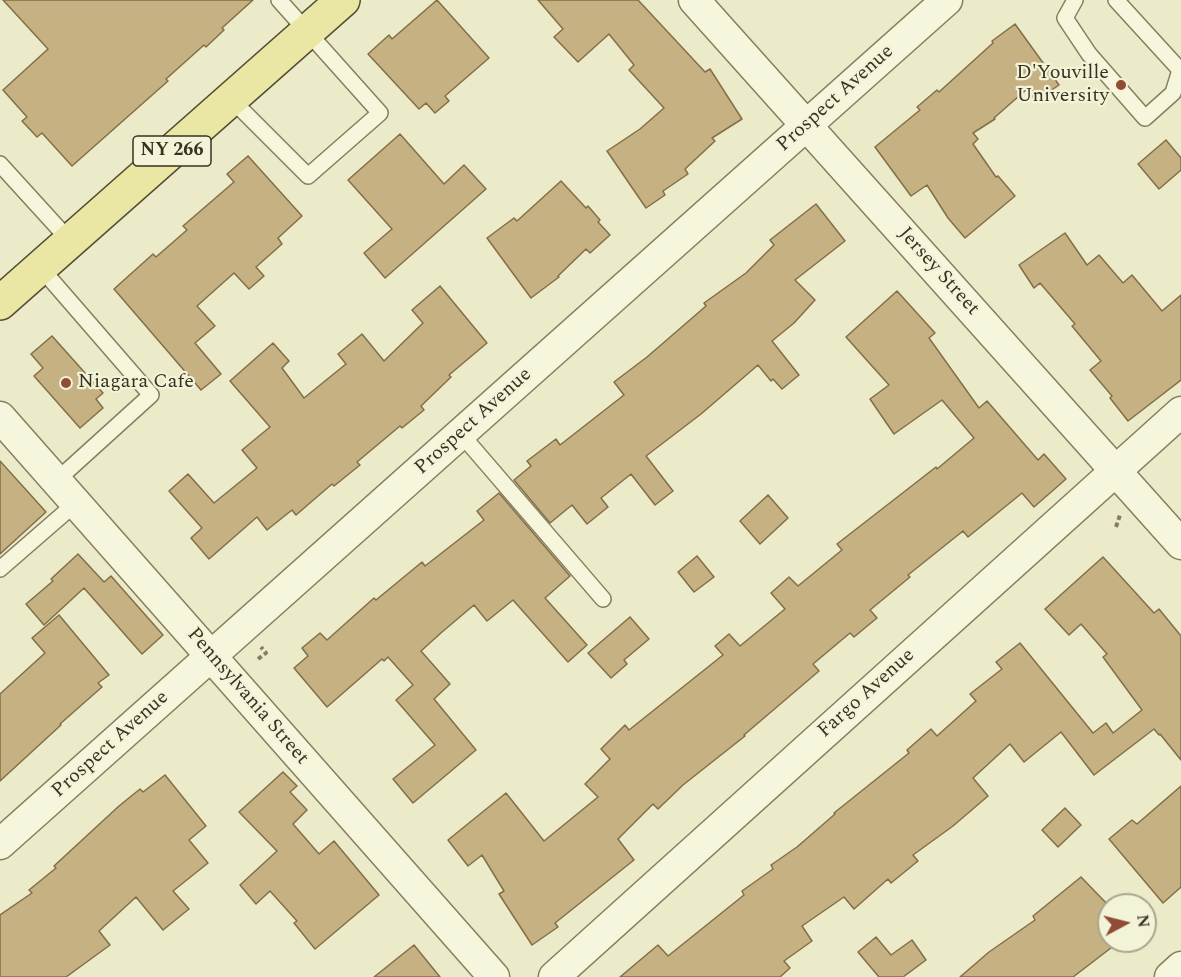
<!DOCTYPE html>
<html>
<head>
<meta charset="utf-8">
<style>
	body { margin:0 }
	#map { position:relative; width:1181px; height:977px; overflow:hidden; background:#ebeac9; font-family:Spectral,serif }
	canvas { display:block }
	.north { position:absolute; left:1097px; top:893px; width:60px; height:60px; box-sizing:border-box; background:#f3f3d8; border:2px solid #a8a68f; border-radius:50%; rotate:83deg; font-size:16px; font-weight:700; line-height:24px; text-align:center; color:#383222 }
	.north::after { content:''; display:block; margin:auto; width:21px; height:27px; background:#904c34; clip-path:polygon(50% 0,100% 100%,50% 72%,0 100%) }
</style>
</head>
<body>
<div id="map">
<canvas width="1181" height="977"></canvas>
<div class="north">N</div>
</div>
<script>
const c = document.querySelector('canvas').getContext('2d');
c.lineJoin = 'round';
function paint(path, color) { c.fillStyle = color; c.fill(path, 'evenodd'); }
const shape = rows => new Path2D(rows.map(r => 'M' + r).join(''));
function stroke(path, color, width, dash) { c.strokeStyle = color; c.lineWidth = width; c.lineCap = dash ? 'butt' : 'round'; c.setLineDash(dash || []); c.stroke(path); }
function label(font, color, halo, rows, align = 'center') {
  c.font = font + ' Spectral,serif'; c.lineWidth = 4.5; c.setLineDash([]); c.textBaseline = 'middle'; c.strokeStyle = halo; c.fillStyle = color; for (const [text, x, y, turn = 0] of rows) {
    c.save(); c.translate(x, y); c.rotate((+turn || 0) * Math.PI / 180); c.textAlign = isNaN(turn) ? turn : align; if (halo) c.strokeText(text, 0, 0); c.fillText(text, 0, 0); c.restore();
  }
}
const building = shape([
	[3,0,253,0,222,28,224,30,206,47,204,45,166,79,168,81,72,166,42,133,37,137,22,121,27,117,3,90,48,49,3,0],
	[437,0,489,58,445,96,449,101,435,113,426,103,419,109,368,54,389,35,392,39,437,0],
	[538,0,638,0,705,72,710,69,742,119,712,138,715,141,685,169,688,174,663,191,665,195,646,208,607,151,640,129,664,108,629,70,634,65,609,34,578,62,554,37,563,29,538,0],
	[1015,24,1059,85,1036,101,1027,89,994,118,995,119,973,133,978,139,973,144,996,177,998,176,1015,196,965,238,948,218,927,185,911,196,875,147,920,110,917,107,937,90,939,92,993,43,992,41,1015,24],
	[400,134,444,184,464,165,486,189,385,278,364,253,392,229,348,180,400,134],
	[1166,140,1181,158,1181,170,1159,189,1138,164,1166,140],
	[248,156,302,216,278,238,282,244,256,267,264,276,249,289,234,273,197,306,215,326,195,343,221,374,201,390,114,289,153,254,156,257,187,230,183,226,234,182,227,174,248,156],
	[561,181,586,208,588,206,600,220,598,222,610,235,590,253,586,249,558,276,559,277,531,298,487,238,514,218,517,221,561,181],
	[816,204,845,241,795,280,815,300,794,323,772,341,799,375,782,389,773,379,771,381,758,365,701,414,646,456,673,491,655,505,631,474,601,498,608,507,587,524,572,505,550,523,514,480,531,466,527,461,556,439,560,445,624,395,614,382,647,357,706,306,704,303,746,273,774,245,770,240,816,204],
	[1065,233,1087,265,1099,255,1123,283,1132,275,1162,311,1181,295,1181,380,1128,421,1110,398,1112,396,1090,370,1101,361,1072,326,1075,324,1040,283,1034,288,1019,265,1065,233],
	[440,286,487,343,449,375,451,377,421,406,424,410,402,428,400,426,357,462,360,465,334,486,332,484,296,515,292,510,267,530,257,517,209,559,191,538,202,528,169,491,188,474,214,503,257,468,242,450,270,427,230,381,273,343,289,361,282,368,304,398,346,364,338,354,362,334,384,361,423,323,412,310,440,286],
	[897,291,935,333,929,338,979,408,987,401,1038,460,1044,454,1066,479,1034,507,1022,493,968,537,963,531,908,575,910,577,870,610,877,618,854,637,850,633,813,664,819,671,744,735,745,736,683,785,658,809,653,804,618,839,634,860,555,923,558,927,532,945,499,894,504,891,482,855,468,866,448,840,506,793,544,841,598,797,585,784,610,759,601,749,625,725,629,730,723,655,715,646,729,634,740,646,785,609,771,593,789,577,798,586,842,550,837,544,936,467,937,469,974,438,942,400,894,434,870,399,889,385,846,337,897,291],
	[52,336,103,393,96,399,103,408,80,428,34,376,43,368,31,354,52,336],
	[0,461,46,512,0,554,0,461],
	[499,493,570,576,545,598,587,645,568,662,513,600,487,621,474,605,442,632,421,651,450,684,434,699,476,750,413,803,393,779,435,745,396,700,413,685,388,657,384,661,382,659,327,707,294,668,308,656,302,648,320,633,327,640,374,598,376,600,422,562,425,566,484,520,477,511,499,493],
	[768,495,788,518,760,544,740,521,768,495],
	[78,554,104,582,111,576,163,635,142,654,84,588,44,625,26,604,53,581,51,579,78,554],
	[697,556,714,577,694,592,678,572,697,556],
	[1103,557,1154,613,1159,609,1181,636,1181,760,1160,734,1159,735,1154,729,1094,775,1061,732,1024,762,1010,744,973,778,988,796,953,826,913,855,918,861,891,883,888,879,854,909,844,897,802,926,812,941,784,961,790,968,780,977,620,977,658,945,668,956,744,895,742,891,773,869,771,865,797,847,835,814,834,813,909,753,907,750,931,729,937,736,976,701,970,694,1002,669,996,662,1020,643,1093,733,1106,723,1113,733,1142,710,1103,657,1107,654,1081,624,1069,635,1045,609,1103,557],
	[59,615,109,675,98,683,102,687,60,724,61,725,0,781,0,694,45,653,32,638,59,615],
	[630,617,649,639,624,660,627,664,611,678,588,653,630,617],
	[283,772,297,786,290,792,307,810,293,824,319,854,334,841,379,895,315,949,294,923,297,921,270,891,256,904,240,885,277,851,239,812,283,772],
	[165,775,206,826,189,840,208,863,173,891,189,909,163,930,136,897,99,931,110,945,66,977,0,977,0,915,32,893,29,890,56,868,54,866,119,806,140,789,143,792,165,775],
	[1181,786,1181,887,1163,903,1109,839,1132,820,1137,824,1181,786],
	[1065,808,1081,825,1058,847,1042,830,1065,808],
	[1081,877,1109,906,1109,941,1120,941,1073,977,960,977,989,952,1035,920,1033,916,1081,877],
	[876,937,891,955,912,940,926,960,903,977,879,977,858,952,876,937],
	[414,945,440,977,374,977,414,945]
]);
const path = shape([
	[1116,527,1120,515],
	[258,659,266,653,261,647]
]);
const lane = shape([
	[1075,0,1065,18,1089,54,1145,118,1173,93,1180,70,1116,0],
	[231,99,308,176,380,113,279,0],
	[0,164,70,241],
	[40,267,151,395,56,481],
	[461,434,603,599],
	[0,569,76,503]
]);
const street = shape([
	[694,0,1181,544],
	[0,417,494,977],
	[0,844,947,0],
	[554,977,1181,412],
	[1170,977,1181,967]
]);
const primary = shape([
	[0,303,343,0]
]);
const markers = [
	[1121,85,6,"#904c34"],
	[66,383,6,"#904c34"]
];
const shields = [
	[172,151,78]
];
const shieldNames = [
	["NY 266",172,151]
];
const poiNames = [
	["D'Youville",1109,74],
	["University",1109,97],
	["Niagara Cafe",78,383,"left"]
];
const streetNames = [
	["Prospect Avenue",836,99,-42],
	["Jersey Street",938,272,48],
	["Prospect Avenue",474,422,-42],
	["Fargo Avenue",867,694,-42],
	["Pennsylvania Street",247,697,49],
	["Prospect Avenue",111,745,-42]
];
paint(building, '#c6b183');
stroke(building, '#836f47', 1.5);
stroke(lane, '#867e5f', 18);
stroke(street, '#867e5f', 33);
stroke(primary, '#544c33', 36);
stroke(path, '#867e5f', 4, [4.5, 3]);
stroke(lane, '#f6f6dc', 15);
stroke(street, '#f6f6dc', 30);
stroke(primary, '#eae7a5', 33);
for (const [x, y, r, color] of markers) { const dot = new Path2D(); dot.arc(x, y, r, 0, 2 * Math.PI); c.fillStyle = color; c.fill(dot); stroke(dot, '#f3f3d8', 2); }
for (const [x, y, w] of shields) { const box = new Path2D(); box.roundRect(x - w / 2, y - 15, w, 30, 4.5); c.fillStyle = '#f3f3d8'; c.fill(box); stroke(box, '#383222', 1.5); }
label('bold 18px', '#383222', null, shieldNames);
label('20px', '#383222', '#f3f3d8', poiNames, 'right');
label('20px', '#383222', '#f3f3d8', streetNames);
</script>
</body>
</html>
